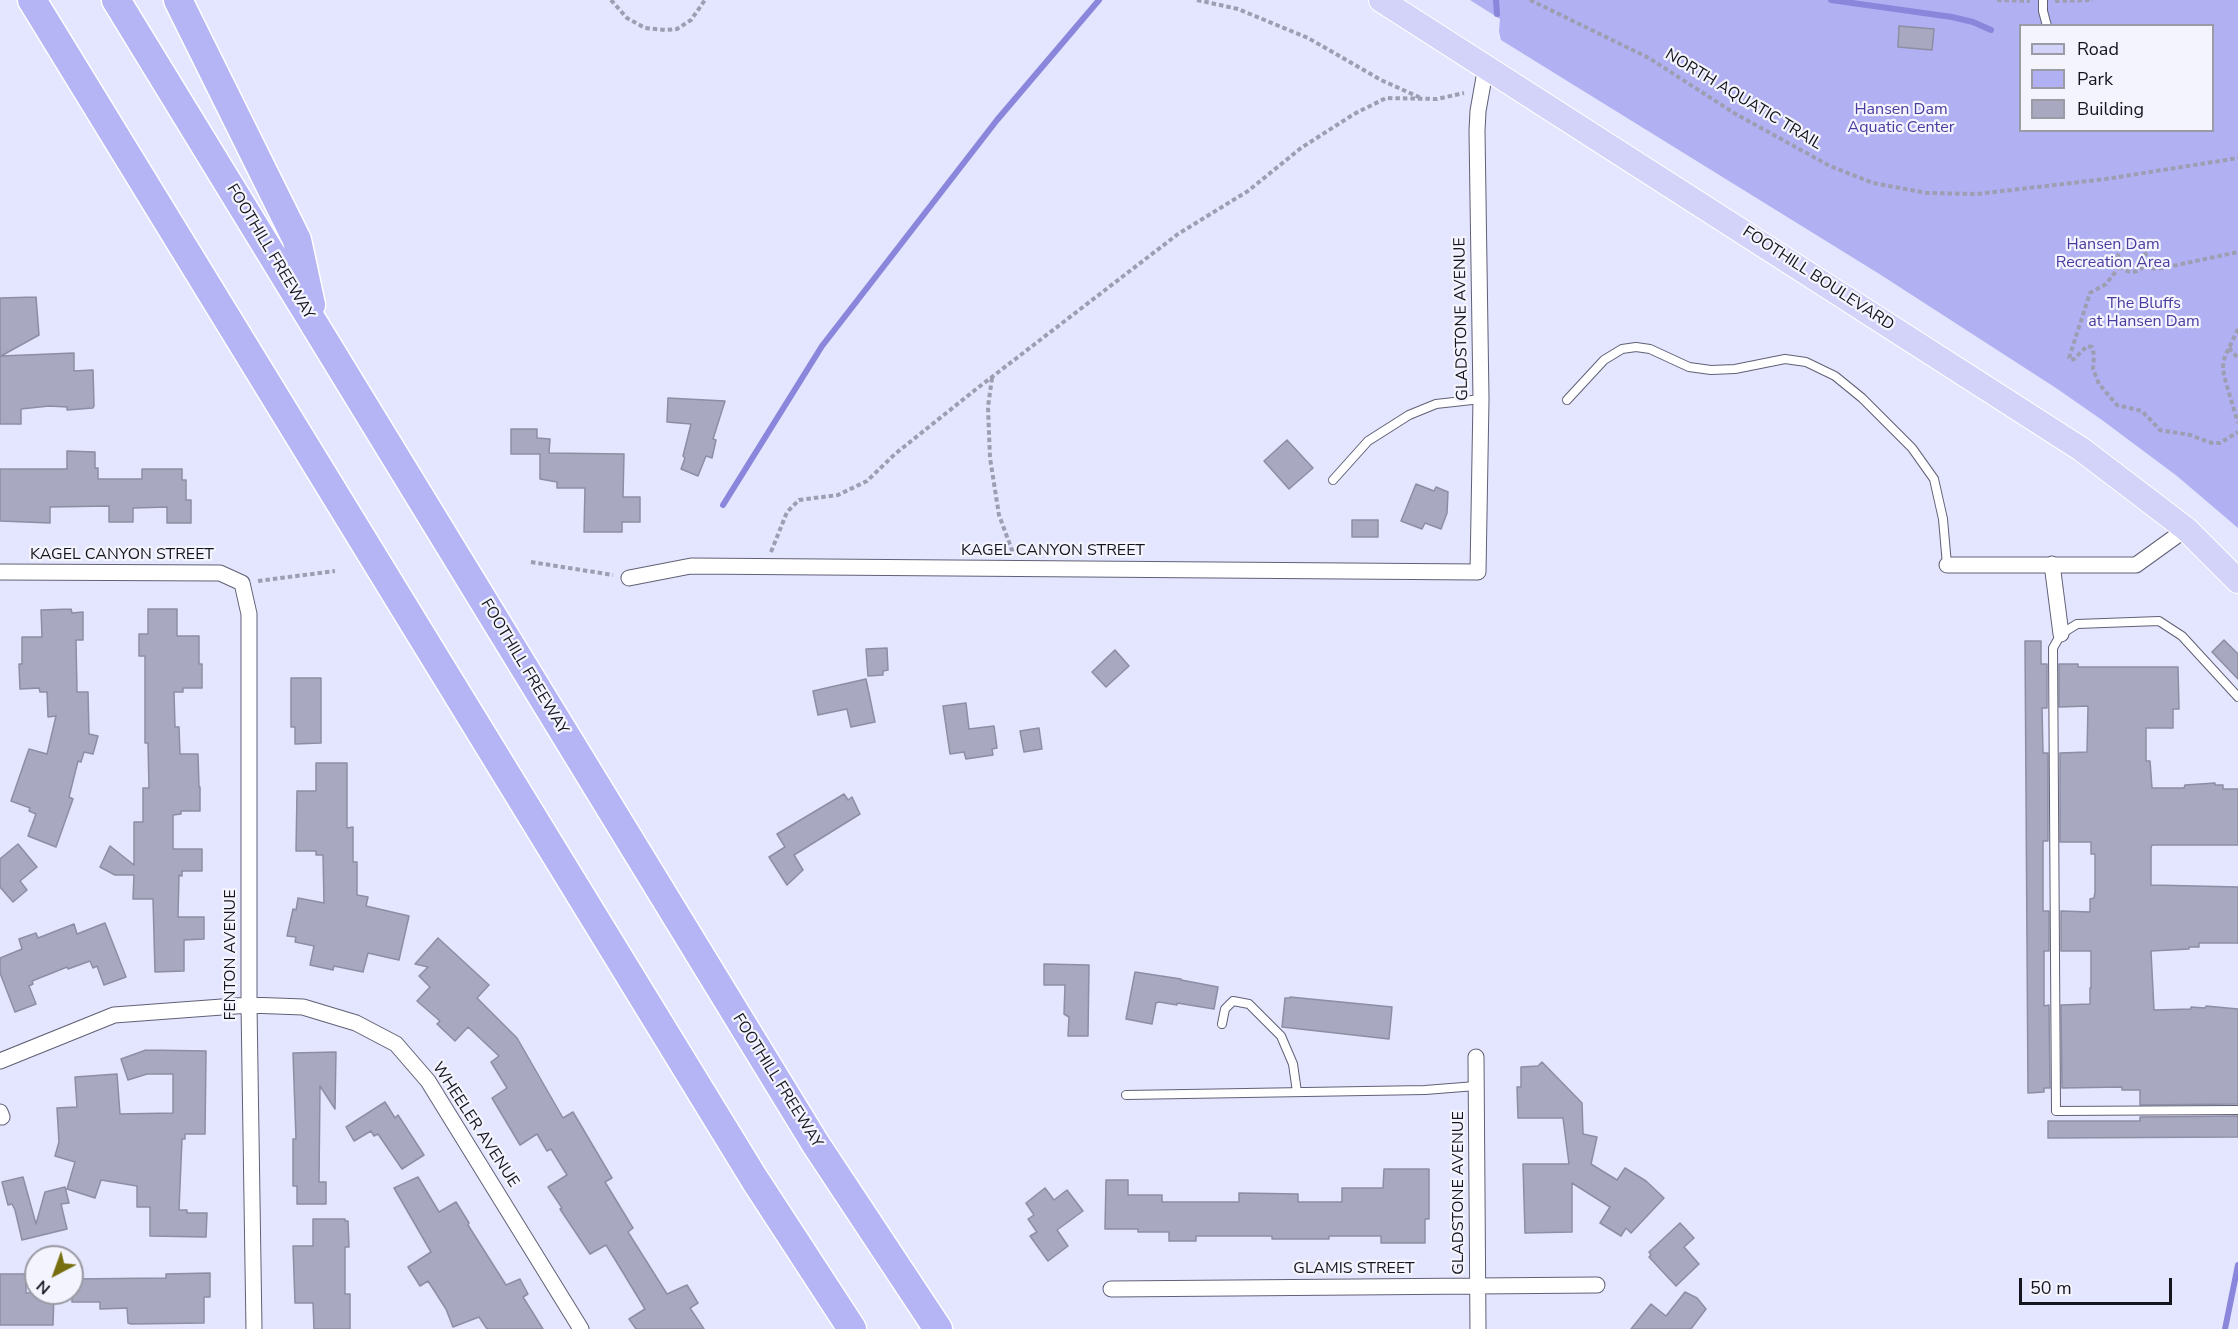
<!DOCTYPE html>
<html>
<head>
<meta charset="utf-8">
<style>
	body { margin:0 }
	#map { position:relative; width:2238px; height:1329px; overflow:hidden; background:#e4e5fe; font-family:"Nunito Sans",sans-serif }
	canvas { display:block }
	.legend { position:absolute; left:2019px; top:24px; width:195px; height:108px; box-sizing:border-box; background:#f3f4fe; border:2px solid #9a9ba4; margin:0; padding:8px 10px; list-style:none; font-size:18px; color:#15151d }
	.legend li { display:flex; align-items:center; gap:12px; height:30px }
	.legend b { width:30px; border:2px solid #9a9ba4 }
	.north { position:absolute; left:24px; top:1245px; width:60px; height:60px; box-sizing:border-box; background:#f3f4fe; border:2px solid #9a9ba4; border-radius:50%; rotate:221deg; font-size:16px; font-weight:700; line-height:24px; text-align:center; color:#15151d }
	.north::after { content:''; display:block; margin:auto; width:21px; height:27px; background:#776f0f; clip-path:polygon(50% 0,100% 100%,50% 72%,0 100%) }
	.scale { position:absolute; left:2019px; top:1278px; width:153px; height:27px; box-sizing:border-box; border:3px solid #15151d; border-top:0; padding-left:8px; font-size:18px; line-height:21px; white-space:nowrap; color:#15151d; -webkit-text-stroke:4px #f3f4fe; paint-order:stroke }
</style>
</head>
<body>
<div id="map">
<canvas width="2238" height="1329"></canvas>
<ul class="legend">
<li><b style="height:8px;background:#d3d2f9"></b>Road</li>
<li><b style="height:16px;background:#b0b0f2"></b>Park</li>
<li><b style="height:16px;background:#a8a8c0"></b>Building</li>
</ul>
<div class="north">N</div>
<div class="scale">50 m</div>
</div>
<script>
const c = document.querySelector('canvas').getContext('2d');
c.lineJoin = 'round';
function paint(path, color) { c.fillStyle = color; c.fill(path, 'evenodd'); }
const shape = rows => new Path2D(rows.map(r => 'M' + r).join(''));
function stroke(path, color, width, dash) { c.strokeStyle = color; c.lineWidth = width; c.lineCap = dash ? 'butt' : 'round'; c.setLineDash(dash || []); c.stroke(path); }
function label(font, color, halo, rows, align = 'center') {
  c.font = font + ' "Nunito Sans",sans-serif'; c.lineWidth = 4.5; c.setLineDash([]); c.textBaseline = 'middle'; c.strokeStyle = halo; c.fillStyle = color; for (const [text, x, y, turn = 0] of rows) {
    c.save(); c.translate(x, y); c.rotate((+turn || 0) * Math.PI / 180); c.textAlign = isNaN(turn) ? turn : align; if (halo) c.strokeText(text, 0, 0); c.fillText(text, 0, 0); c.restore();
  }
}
const green = shape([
	[1470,0,2238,0,2238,528,2177,476,2102,420,2056,388,1881,275,1501,40,1499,31,1500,19],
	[2020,26,2212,26,2212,130,2020,130]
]);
const stream = shape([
	[1496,0,1497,14],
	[1831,0,1952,17,1973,22,1991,30],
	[723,505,822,346,997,120,1099,0],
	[2225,1329,2238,1265]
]);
const building = shape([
	[1899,26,1934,29,1932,50,1898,47,1899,26],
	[36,297,39,335,1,356,74,353,74,371,93,370,94,406,93,408,67,410,67,407,49,406,21,409,21,424,0,424,0,298,36,297],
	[668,398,725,401,713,439,716,440,712,458,706,456,698,476,681,469,685,458,683,456,691,424,667,422,668,398],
	[511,429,537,429,537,438,550,439,549,453,624,454,623,497,640,497,640,522,622,522,622,532,584,532,585,488,557,488,557,482,540,479,540,454,511,454,511,429],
	[1287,440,1313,468,1289,489,1264,461,1287,440],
	[67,451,95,452,95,468,98,468,98,479,142,479,142,469,182,469,182,480,186,480,186,500,191,500,191,523,167,523,167,507,133,508,133,522,109,522,109,506,50,507,50,523,0,521,0,469,67,469,67,451],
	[1416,484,1434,491,1436,487,1448,492,1447,513,1441,529,1425,523,1422,529,1401,521,1416,484],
	[1352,520,1378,520,1378,537,1352,537,1352,520],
	[71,609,72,613,83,612,83,640,76,640,77,692,88,692,89,734,98,736,93,754,84,752,81,762,78,761,69,797,73,799,56,847,28,836,36,814,29,811,30,808,11,801,29,749,47,754,56,716,48,717,47,692,40,692,39,688,20,689,19,664,22,664,22,637,42,637,41,610,71,609],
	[148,609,177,609,177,636,199,636,199,664,202,664,202,688,183,688,183,692,174,692,175,727,179,727,180,754,198,754,199,787,200,787,200,811,181,811,181,814,173,815,173,849,202,849,202,871,182,871,182,876,179,875,178,917,204,917,204,939,184,940,184,971,155,972,153,899,133,899,134,875,115,875,100,867,110,846,134,865,134,822,143,822,143,788,149,788,148,743,145,743,145,656,139,656,139,634,148,634,148,609],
	[2224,640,2238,654,2238,679,2212,652,2224,640],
	[2025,641,2041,641,2041,664,2047,664,2047,708,2042,708,2043,753,2048,753,2048,841,2043,841,2043,911,2049,911,2049,951,2044,951,2044,1006,2049,1005,2050,1088,2044,1088,2044,1092,2028,1093,2025,641],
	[887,648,888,670,883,671,883,675,868,676,866,649,887,648],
	[1115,650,1129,666,1106,687,1092,672,1115,650],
	[2059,664,2078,664,2078,667,2178,667,2179,709,2173,709,2173,728,2146,728,2146,761,2150,761,2152,788,2184,788,2185,785,2215,783,2215,785,2223,785,2223,789,2238,789,2238,845,2152,845,2151,848,2151,885,2238,887,2238,943,2199,943,2199,947,2189,947,2189,949,2151,951,2154,1010,2191,1009,2191,1007,2205,1008,2206,1006,2238,1009,2238,1104,2140,1105,2140,1090,2122,1090,2122,1087,2062,1088,2061,1005,2090,1004,2090,988,2091,988,2091,951,2061,951,2061,911,2090,912,2090,899,2094,898,2095,892,2095,854,2091,854,2091,842,2060,842,2060,753,2087,752,2088,706,2059,707,2059,664],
	[291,678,321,678,321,743,295,744,295,727,291,727,291,678],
	[866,679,875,722,851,727,847,709,818,715,813,691,866,679],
	[966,703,969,729,994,726,997,748,992,749,993,755,966,759,964,752,950,754,943,706,966,703],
	[1039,728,1042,749,1024,752,1020,731,1039,728],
	[316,763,347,763,347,828,353,827,353,862,357,862,357,895,368,897,366,906,409,916,399,960,368,953,363,972,334,966,333,970,310,965,314,946,295,942,296,937,287,936,293,909,296,910,298,898,324,903,323,855,316,855,316,851,296,851,297,791,316,791,316,763],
	[844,794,848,800,852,797,860,814,794,855,803,870,787,885,769,857,785,847,777,834,844,794],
	[18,844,37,867,20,881,27,890,13,902,0,887,0,859,18,844],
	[105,923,126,977,104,985,97,966,93,968,90,961,68,969,67,967,32,981,33,984,29,986,36,1004,15,1012,0,973,0,958,22,949,19,939,36,933,38,938,74,924,77,934,105,923],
	[438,938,489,985,477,998,517,1038,563,1118,573,1112,612,1178,605,1182,633,1228,628,1232,667,1294,687,1285,698,1303,690,1308,704,1329,636,1329,629,1319,645,1309,622,1271,606,1245,590,1254,560,1209,562,1208,548,1187,567,1175,551,1149,547,1151,537,1134,520,1145,492,1098,507,1088,491,1062,499,1056,468,1027,455,1041,437,1024,440,1021,417,1001,430,987,419,976,428,967,415,964,438,938],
	[1044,964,1089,965,1088,1036,1068,1036,1069,1017,1064,1014,1065,985,1044,985,1044,964],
	[1135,972,1181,979,1181,980,1218,987,1214,1009,1177,1003,1177,1005,1159,1002,1156,1003,1152,1024,1126,1019,1135,972],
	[1290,997,1392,1007,1389,1039,1282,1027,1285,998,1290,998,1290,997],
	[146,1050,206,1051,205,1134,185,1134,185,1139,182,1139,179,1210,187,1210,187,1213,207,1213,206,1237,150,1236,150,1207,137,1207,137,1186,101,1180,95,1198,67,1189,75,1162,55,1156,59,1142,57,1108,77,1107,75,1077,117,1074,120,1114,173,1113,173,1074,147,1074,128,1080,121,1059,146,1050],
	[336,1052,335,1109,320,1086,319,1182,326,1182,326,1204,297,1204,297,1186,293,1186,293,1139,296,1139,293,1053,336,1052],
	[1542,1062,1582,1103,1583,1134,1597,1137,1591,1164,1617,1180,1625,1168,1646,1181,1664,1198,1631,1233,1626,1228,1621,1236,1600,1223,1610,1207,1572,1183,1572,1232,1525,1233,1523,1164,1569,1164,1563,1118,1518,1118,1517,1087,1521,1087,1521,1067,1538,1066,1542,1062],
	[385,1102,395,1118,398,1115,424,1155,402,1169,378,1134,374,1136,371,1131,354,1141,346,1127,385,1102],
	[2238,1116,2238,1137,2048,1138,2048,1121,2140,1121,2140,1117,2238,1116],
	[1384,1169,1429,1169,1429,1219,1425,1219,1425,1243,1381,1243,1381,1236,1329,1236,1329,1239,1272,1239,1272,1236,1196,1236,1196,1241,1169,1241,1169,1232,1138,1232,1138,1229,1105,1229,1106,1180,1128,1180,1128,1195,1162,1195,1162,1202,1239,1202,1239,1193,1298,1194,1298,1202,1342,1202,1342,1188,1383,1188,1384,1169],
	[23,1177,36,1224,45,1192,65,1187,69,1203,61,1204,67,1229,22,1240,15,1210,12,1204,8,1205,2,1182,23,1177],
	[418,1177,439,1212,456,1202,469,1223,468,1225,506,1285,520,1279,528,1294,523,1297,543,1329,487,1329,479,1317,453,1327,446,1309,428,1281,420,1286,408,1267,431,1252,394,1188,418,1177],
	[1045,1188,1054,1200,1067,1190,1083,1211,1057,1230,1068,1246,1048,1261,1030,1236,1037,1232,1028,1219,1034,1215,1026,1203,1045,1188],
	[313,1219,345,1219,345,1221,348,1221,349,1247,345,1247,345,1294,350,1294,350,1329,314,1329,313,1303,295,1303,293,1246,313,1246,313,1219],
	[1680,1223,1694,1238,1684,1247,1699,1264,1676,1286,1649,1257,1651,1255,1649,1252,1680,1223],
	[210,1273,210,1297,204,1297,204,1323,131,1324,128,1323,127,1308,100,1309,100,1302,72,1302,72,1279,166,1278,166,1274,210,1273],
	[0,1274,26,1274,26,1293,54,1293,53,1325,0,1325,0,1274],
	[1685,1292,1697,1298,1706,1309,1691,1329,1631,1329,1651,1304,1666,1316,1685,1292]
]);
const path = shape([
	[611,0,627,18,645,28,665,30,677,29,691,20,705,0],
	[1197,0,1238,9,1308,38,1381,80,1421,98],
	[1530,0,1649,58,1734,113,1830,166,1873,183,1927,193,1977,194,2106,179,2238,158],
	[1997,0,2030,1],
	[2055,1,2093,0],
	'2118 258a14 14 0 1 1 28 0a14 14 0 1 1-28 0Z',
	[2120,266,2106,284,2090,293,2069,358,2071,360,2074,359,2087,346,2092,347,2094,355,2093,369,2099,384,2117,405,2142,411,2160,430,2190,435,2212,443,2220,443,2238,432],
	[2144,266,2156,269,2163,268,2238,252],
	[2238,329,2225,356,2223,366,2224,376,2238,423],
	[2229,348,2238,358],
	[992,378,988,407,990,458,999,515,1013,553],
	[771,552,787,512,799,500,838,495,867,481,895,454,975,390,1178,234,1248,191,1301,148,1354,114,1386,98,1437,99,1464,93],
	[531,562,613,575],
	[258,581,335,571]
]);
const lane = shape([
	[2043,0,2043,11,2047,26],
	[1567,400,1604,360,1622,349,1636,347,1650,349,1689,367,1711,370,1735,369,1785,359,1806,362,1835,376,1862,398,1912,448,1934,479,1943,519,1947,565],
	[1333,480,1368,441,1409,415,1436,404,1481,399],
	[2238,697,2182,636,2159,621,2077,624,2061,634,2053,648,2056,1111,2238,1110],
	[1222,1024,1225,1009,1233,1001,1249,1004,1281,1036,1293,1064,1297,1092],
	[1126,1095,1425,1090,1476,1086]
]);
const street = shape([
	[2052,564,2061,634],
	[1947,565,2136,565,2186,529],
	[0,572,220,573,242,583,249,614,249,1005,254,1329],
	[629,578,691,566,1478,572,1481,399,1477,131,1478,111,1486,66],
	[1476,1057,1478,1329],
	[0,1061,114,1015,249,1005,303,1007,356,1023,396,1044,428,1081,581,1329],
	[0,1112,2,1117],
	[1111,1289,1597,1285]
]);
const primary = shape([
	[1381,0,2081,449,2186,529,2238,581]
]);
const highway = shape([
	[32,0,755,1180,852,1329],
	[116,0,815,1143,938,1329],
	[178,0,297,240,311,305]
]);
const streetNames = [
	["NORTH AQUATIC TRAIL",1743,100,31],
	["FOOTHILL FREEWAY",270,252,59],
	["FOOTHILL BOULEVARD",1818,279,33],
	["GLADSTONE AVENUE",1462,319,-91],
	["KAGEL CANYON STREET",1053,551],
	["KAGEL CANYON STREET",122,555],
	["FOOTHILL FREEWAY",524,667,59],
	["FENTON AVENUE",231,955,-90],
	["FOOTHILL FREEWAY",777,1081,58],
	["WHEELER AVENUE",475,1125,57],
	["GLADSTONE AVENUE",1459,1193,-90],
	["GLAMIS STREET",1354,1269]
];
const parkNames = [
	["Hansen Dam",1901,110],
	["Aquatic Center",1901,128],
	["Hansen Dam",2113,245],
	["Recreation Area",2113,263],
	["The Bluffs",2144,304],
	["at Hansen Dam",2144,322]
];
paint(green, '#b0b0f2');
stroke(stream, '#8a86db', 6);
paint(building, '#a8a8c0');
stroke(building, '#8d8da4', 1.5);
stroke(lane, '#606176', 10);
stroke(street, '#606176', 17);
stroke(primary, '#fff', 26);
stroke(highway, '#fff', 31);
stroke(path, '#9e9eb2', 4, [4.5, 3]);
stroke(lane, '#fff', 8);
stroke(street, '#fff', 15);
stroke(primary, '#d3d2f9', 24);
stroke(highway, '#b5b4f5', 28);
label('16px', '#15151d', '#f3f4fe', streetNames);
label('16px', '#4a3b9e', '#f3f4fe', parkNames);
</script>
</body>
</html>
